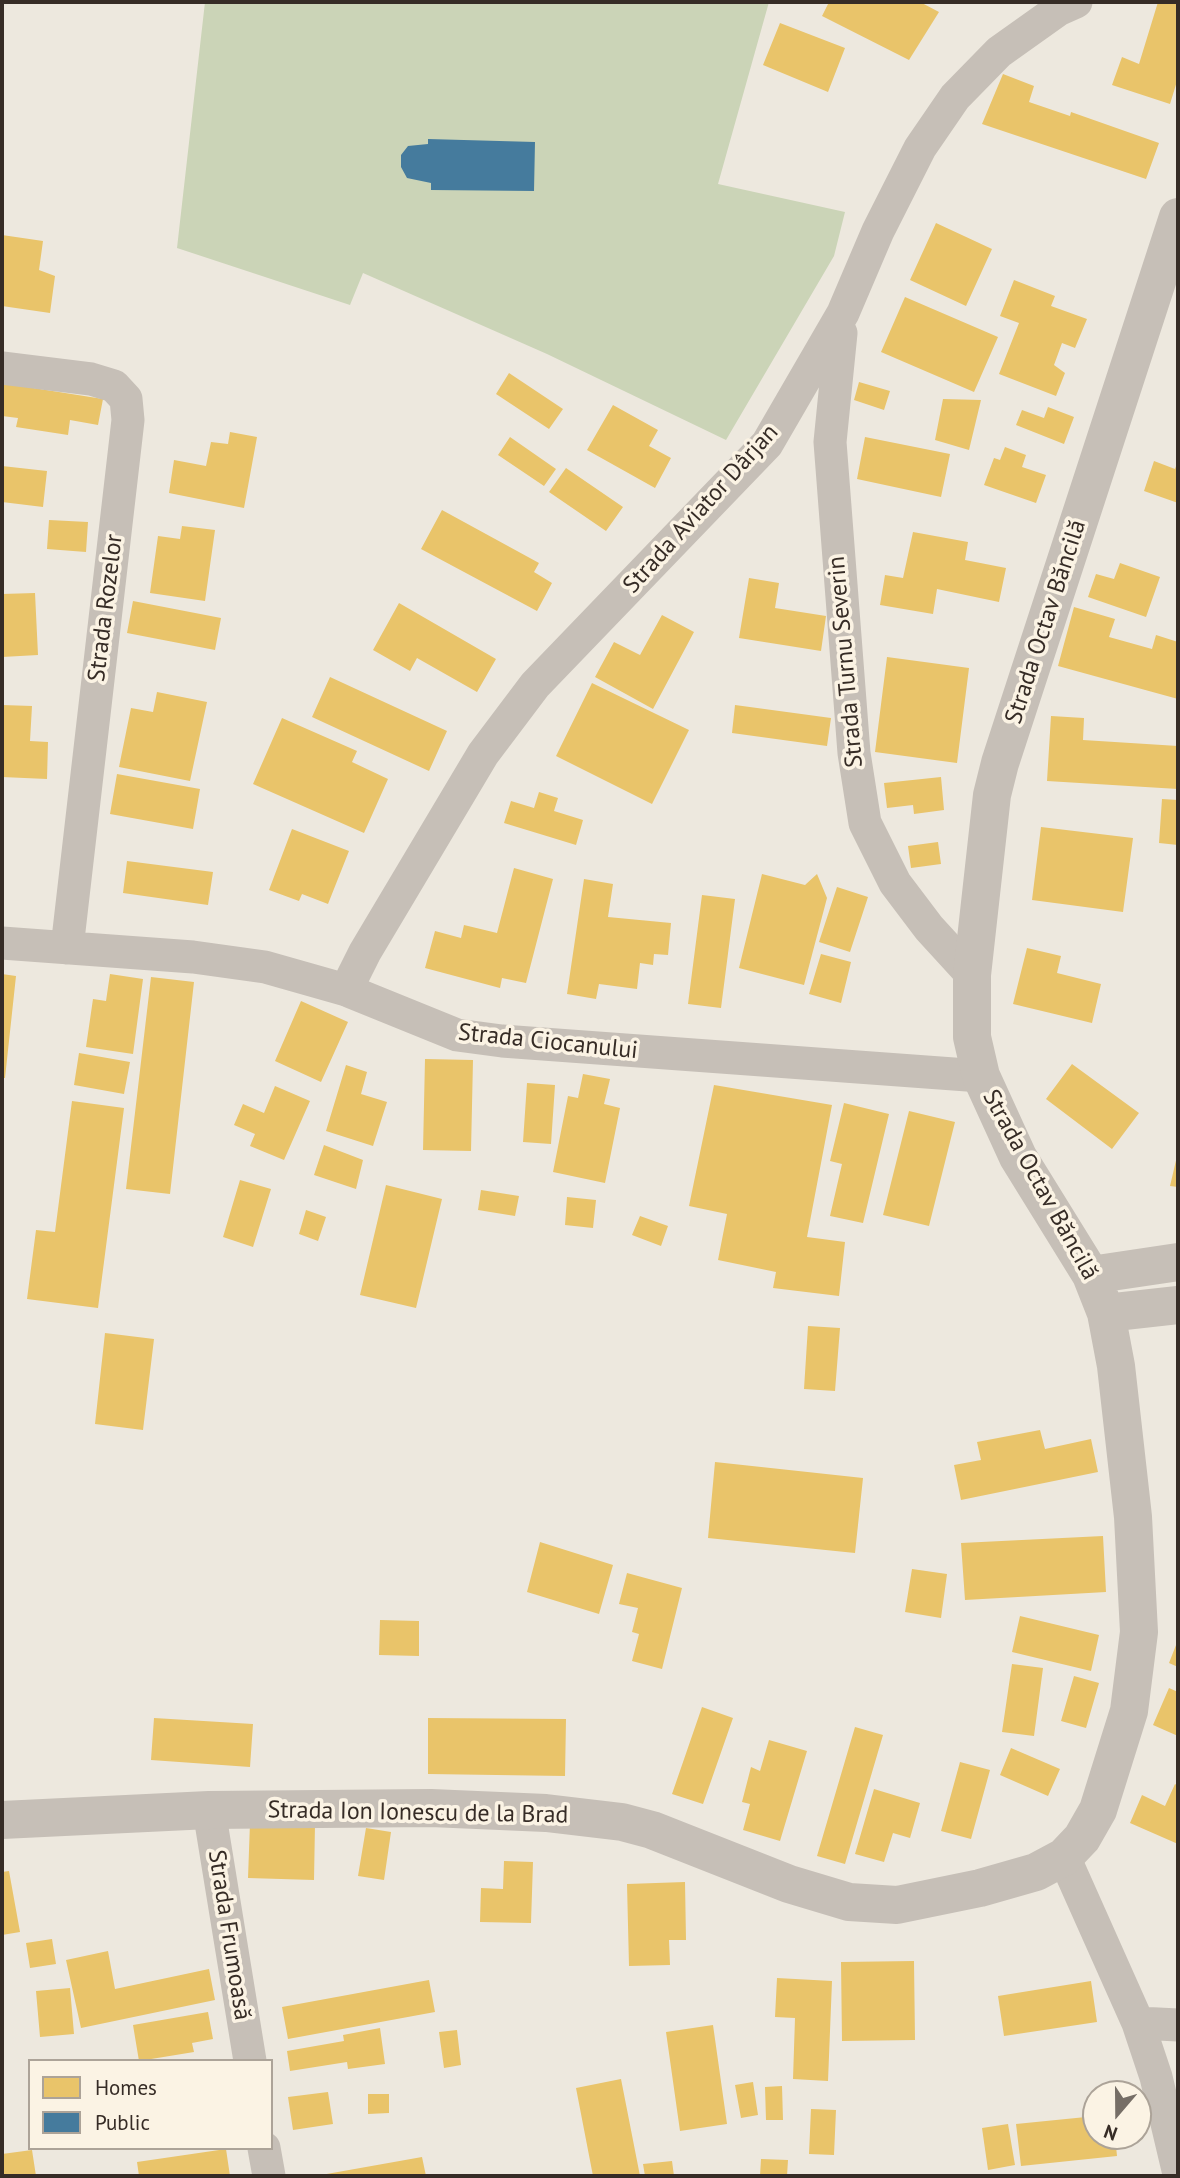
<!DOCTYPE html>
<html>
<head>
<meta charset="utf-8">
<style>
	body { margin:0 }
	#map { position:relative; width:1180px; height:2178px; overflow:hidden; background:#ede8de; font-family:"PT Sans",sans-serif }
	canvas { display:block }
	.frame { position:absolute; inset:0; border:4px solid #362c26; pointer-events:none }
	.legend { position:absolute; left:28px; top:2059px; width:245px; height:91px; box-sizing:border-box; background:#fbf3e4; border:2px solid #aca398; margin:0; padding:9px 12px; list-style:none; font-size:21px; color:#362c26 }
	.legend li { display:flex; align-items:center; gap:14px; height:35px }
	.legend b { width:35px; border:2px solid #aca398 }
	.north { position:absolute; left:1082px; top:2080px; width:70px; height:70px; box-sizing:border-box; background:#fbf3e4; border:2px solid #aca398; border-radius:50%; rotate:200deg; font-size:19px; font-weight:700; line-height:28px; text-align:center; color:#362c26 }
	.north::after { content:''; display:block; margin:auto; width:24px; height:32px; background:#766e66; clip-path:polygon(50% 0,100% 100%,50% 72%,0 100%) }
</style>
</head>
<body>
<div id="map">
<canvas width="1180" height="2178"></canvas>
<div class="frame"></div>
<ul class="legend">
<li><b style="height:19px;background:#e9c46a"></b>Homes</li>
<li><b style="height:19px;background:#457b9d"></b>Public</li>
</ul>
<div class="north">N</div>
</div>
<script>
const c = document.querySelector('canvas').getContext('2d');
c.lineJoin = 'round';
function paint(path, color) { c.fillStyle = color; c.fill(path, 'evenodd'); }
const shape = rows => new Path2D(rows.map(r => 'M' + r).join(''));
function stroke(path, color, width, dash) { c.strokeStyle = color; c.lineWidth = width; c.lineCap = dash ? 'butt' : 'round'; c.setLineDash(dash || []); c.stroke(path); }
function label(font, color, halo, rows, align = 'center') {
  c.font = font + ' "PT Sans",sans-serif'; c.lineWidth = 7; c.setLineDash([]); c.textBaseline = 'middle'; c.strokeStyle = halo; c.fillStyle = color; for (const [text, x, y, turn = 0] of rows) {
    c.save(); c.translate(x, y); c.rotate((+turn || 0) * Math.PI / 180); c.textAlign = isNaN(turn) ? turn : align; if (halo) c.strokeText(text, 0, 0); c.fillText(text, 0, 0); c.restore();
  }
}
const green = shape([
	[205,2,769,2,718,184,845,212,834,256,726,440,547,354,363,273,350,305,177,248]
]);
const homes = shape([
	[829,2,920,2,939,12,909,60,822,16],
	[1158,2,1178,4,1178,78,1170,104,1112,85,1122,57,1139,64],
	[780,23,845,48,828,92,763,65],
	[1003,74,1034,86,1029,102,1070,116,1071,112,1159,143,1146,179,982,124],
	[936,223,992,249,966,306,910,280],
	[2,235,43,241,39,270,55,276,50,313,2,306],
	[1014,280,1055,296,1051,306,1087,319,1075,348,1062,343,1054,365,1065,373,1056,396,999,374,1019,323,1000,316],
	[905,297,998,337,974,392,881,352],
	[509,373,563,409,549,429,496,394],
	[859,382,890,391,884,410,854,400],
	[2,383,103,399,98,425,70,420,68,435,16,427,18,418,2,416],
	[943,399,981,400,969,450,935,440],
	[613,405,658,430,649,446,671,458,655,488,587,450],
	[1048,407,1074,417,1064,444,1016,425,1022,410,1044,418],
	[230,432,257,437,244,508,169,493,174,460,206,466,211,442,228,444],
	[510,437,556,469,544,486,498,455],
	[865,437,950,454,941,497,857,479],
	[1005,447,1026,455,1022,467,1046,475,1036,503,984,485,994,458,1000,460],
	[1154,461,1175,469,1178,461,1178,503,1144,491],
	[2,466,47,471,43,507,2,502],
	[566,468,623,507,606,531,549,492],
	[442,510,539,563,534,572,552,583,537,611,421,549],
	[49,520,88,522,86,552,47,549],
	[182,526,215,530,205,601,150,593,158,536,180,539],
	[913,532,968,542,965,560,1006,568,999,602,937,589,933,614,880,605,885,575,903,578],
	[1120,563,1160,577,1146,617,1088,597,1096,574,1114,579],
	[749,578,779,583,775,608,826,616,821,651,739,638],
	[35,593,38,655,2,657,2,594],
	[133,601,221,618,215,650,127,633],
	[399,603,496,659,477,692,417,658,410,671,373,650],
	[1074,607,1115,619,1109,637,1152,649,1156,635,1178,642,1178,699,1058,666],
	[662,615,694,632,653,709,595,677,614,642,640,655],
	[887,657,969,668,957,763,875,752],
	[330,677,447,731,429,771,312,717],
	[592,683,689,730,652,804,556,756],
	[157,692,207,702,190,781,119,767,131,708,153,712],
	[2,705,32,706,30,741,48,742,47,779,2,777],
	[735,705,831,718,827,746,732,733],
	[1051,716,1084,718,1083,740,1178,746,1178,789,1047,781],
	[282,718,357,751,352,762,388,779,364,833,253,784],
	[117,774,200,789,193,829,110,814],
	[941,777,944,810,914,814,913,805,887,808,884,783],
	[539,792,558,798,554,811,583,820,576,845,504,823,511,801,534,808],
	[1162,799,1178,800,1178,845,1159,843],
	[1041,827,1133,838,1123,912,1032,900],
	[292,829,349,851,328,904,302,894,299,901,269,890],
	[938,842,941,864,911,868,908,846],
	[127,861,213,872,208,905,123,893],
	[514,868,553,879,526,983,502,978,500,988,425,968,435,931,461,938,464,925,497,933],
	[762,874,805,885,817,874,827,898,804,985,739,968],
	[584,879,613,884,608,917,671,923,668,955,654,954,653,965,640,963,637,989,599,984,596,999,567,994],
	[837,887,868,897,850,952,819,942],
	[702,895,735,899,721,1008,688,1004],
	[1027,948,1061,956,1057,973,1101,984,1092,1023,1013,1004],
	[821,954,851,962,841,1003,809,994],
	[2,974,16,976,5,1078,2,1078],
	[110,974,143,979,133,1054,86,1047,93,999,106,1001],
	[151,977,194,982,170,1194,126,1189],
	[301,1001,348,1022,321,1082,275,1061],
	[79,1053,130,1062,124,1094,74,1085],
	[425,1059,473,1060,471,1151,423,1150],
	[1072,1064,1139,1113,1112,1149,1046,1099],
	[346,1065,367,1072,361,1094,387,1102,373,1146,326,1131],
	[583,1074,610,1079,604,1104,620,1108,605,1183,553,1172,568,1096,578,1098],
	[527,1083,555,1085,551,1144,523,1142],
	[714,1085,832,1105,807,1237,845,1242,839,1296,773,1288,776,1272,718,1260,727,1214,689,1206],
	[275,1086,310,1101,284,1160,250,1146,255,1134,234,1125,243,1104,264,1113],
	[72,1101,124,1108,98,1308,27,1299,36,1230,55,1232],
	[844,1103,889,1114,863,1223,830,1216,842,1164,830,1161],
	[909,1111,955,1122,929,1226,883,1215],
	[324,1145,363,1160,356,1189,314,1175],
	[1178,1152,1178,1187,1170,1186],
	[240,1180,271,1189,253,1247,223,1237],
	[386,1185,442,1199,416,1308,360,1295],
	[481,1190,519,1196,515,1216,478,1210],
	[567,1197,596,1200,593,1228,565,1225],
	[306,1210,326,1217,318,1241,299,1234],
	[640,1216,668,1226,661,1246,632,1235],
	[808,1326,840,1328,835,1391,804,1389],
	[105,1333,154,1339,143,1430,95,1424],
	[1040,1430,1045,1449,1091,1439,1098,1472,961,1500,954,1465,981,1460,977,1442],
	[715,1462,863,1478,855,1553,708,1538],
	[1103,1536,1106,1592,965,1600,961,1543],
	[540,1542,613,1565,599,1614,527,1592],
	[912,1569,947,1574,941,1618,905,1612],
	[627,1573,682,1588,662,1669,632,1661,639,1634,632,1632,638,1608,619,1604],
	[1020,1616,1099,1635,1091,1671,1012,1652],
	[380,1620,419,1621,419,1656,379,1655],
	[1178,1640,1178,1667,1169,1663],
	[1012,1664,1043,1668,1034,1736,1002,1732],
	[1074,1676,1099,1683,1086,1728,1061,1721],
	[1169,1688,1178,1692,1178,1736,1153,1725],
	[702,1707,733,1718,703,1804,672,1794],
	[154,1718,253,1724,250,1767,151,1760],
	[428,1718,566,1719,565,1776,428,1774],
	[855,1727,883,1735,845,1864,817,1856],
	[769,1740,807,1751,780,1841,743,1830,750,1804,742,1802,751,1767,760,1771],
	[1011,1748,1060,1769,1048,1796,1000,1775],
	[960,1762,990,1770,971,1839,941,1831],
	[1175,1784,1178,1786,1178,1844,1130,1823,1142,1795,1165,1806],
	[874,1789,920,1803,910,1838,893,1833,884,1862,855,1854],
	[250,1823,315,1824,314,1880,248,1878],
	[366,1828,391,1832,384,1880,358,1876],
	[504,1861,533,1862,531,1923,480,1922,481,1888,503,1889],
	[9,1871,20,1932,2,1935,2,1872],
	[685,1882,686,1940,669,1940,670,1965,629,1966,627,1884],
	[52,1939,56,1964,30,1968,26,1943],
	[108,1951,115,1989,209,1969,215,2000,81,2028,66,1960],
	[914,1961,915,2040,842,2041,841,1962],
	[777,1978,832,1981,828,2081,793,2079,795,2018,775,2017],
	[429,1980,435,2012,288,2039,282,2007],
	[1091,1981,1097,2022,1004,2036,998,1996],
	[70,1988,74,2034,40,2037,36,1991],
	[208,2012,213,2039,192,2043,194,2052,139,2061,133,2025],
	[713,2025,727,2124,680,2131,666,2032],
	[380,2028,385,2064,348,2069,347,2062,290,2071,287,2051,344,2041,343,2035],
	[457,2030,461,2065,444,2068,439,2032],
	[621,2079,640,2176,593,2176,576,2088],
	[753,2082,758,2115,741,2118,735,2085],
	[782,2086,783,2120,766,2120,765,2087],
	[328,2092,333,2124,293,2130,288,2097],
	[368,2094,389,2094,389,2113,368,2114],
	[811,2109,836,2110,834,2155,809,2154],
	[1096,2116,1096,2136,1115,2136,1117,2156,1021,2166,1016,2124],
	[1008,2124,1015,2165,988,2170,982,2128],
	[226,2149,230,2176,139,2176,137,2162],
	[32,2150,36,2176,2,2176,2,2154],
	[422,2157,426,2176,321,2176,321,2175],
	[761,2159,788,2160,787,2176,760,2176],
	[672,2161,674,2176,645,2176,643,2164]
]);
const public = shape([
	[428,139,535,142,534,191,431,190,431,183,407,178,401,167,401,155,408,146,428,144]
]);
const minor = shape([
	[841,333,830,442,854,753,865,823,895,883,929,928,972,975],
	[2,368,91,379,114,386,126,399,128,420,67,948],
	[2,943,193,957,265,967,346,990,457,1035,502,1041,981,1076],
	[346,990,365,952,483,754,535,685,767,444,843,313,878,231,920,148,955,97,999,52,1058,10,1076,2],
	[209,1810,250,2061],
	[1064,1857,1138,2023,1156,2077,1178,2170],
	[1138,2023,1178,2025],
	[264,2148,269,2176]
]);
const tertiary = shape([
	[1091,1275,1178,1262],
	[1106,1313,1178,1305],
	[2,1820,209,1810,431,1808,546,1813,622,1822,652,1830,789,1884,849,1902,897,1905,980,1888,1036,1872,1064,1857,1082,1838,1098,1810,1129,1711,1139,1632,1133,1517,1116,1366,1106,1313,1091,1275,1018,1157,981,1076,972,1037,972,975,992,795,1000,763,1178,217]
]);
const streetNames = [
	["Strada Aviator Dârjan",701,509,-48],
	["Strada Rozelor",106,608,-83],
	["Strada Octav Băncilă",1046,622,-72],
	["Strada Turnu Severin",846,662,-95],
	["Strada Ciocanului",548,1042,6],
	["Strada Octav Băncilă",1040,1185,61],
	["Strada Ion Ionescu de la Brad",418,1813,1],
	["Strada Frumoasă",229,1935,81]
];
paint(green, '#cbd4b7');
paint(homes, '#e9c46a');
paint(public, '#457b9d');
stroke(minor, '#c6bfb7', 33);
stroke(tertiary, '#c6bfb7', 38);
label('24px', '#362c26', '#fbf3e4', streetNames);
</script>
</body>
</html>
